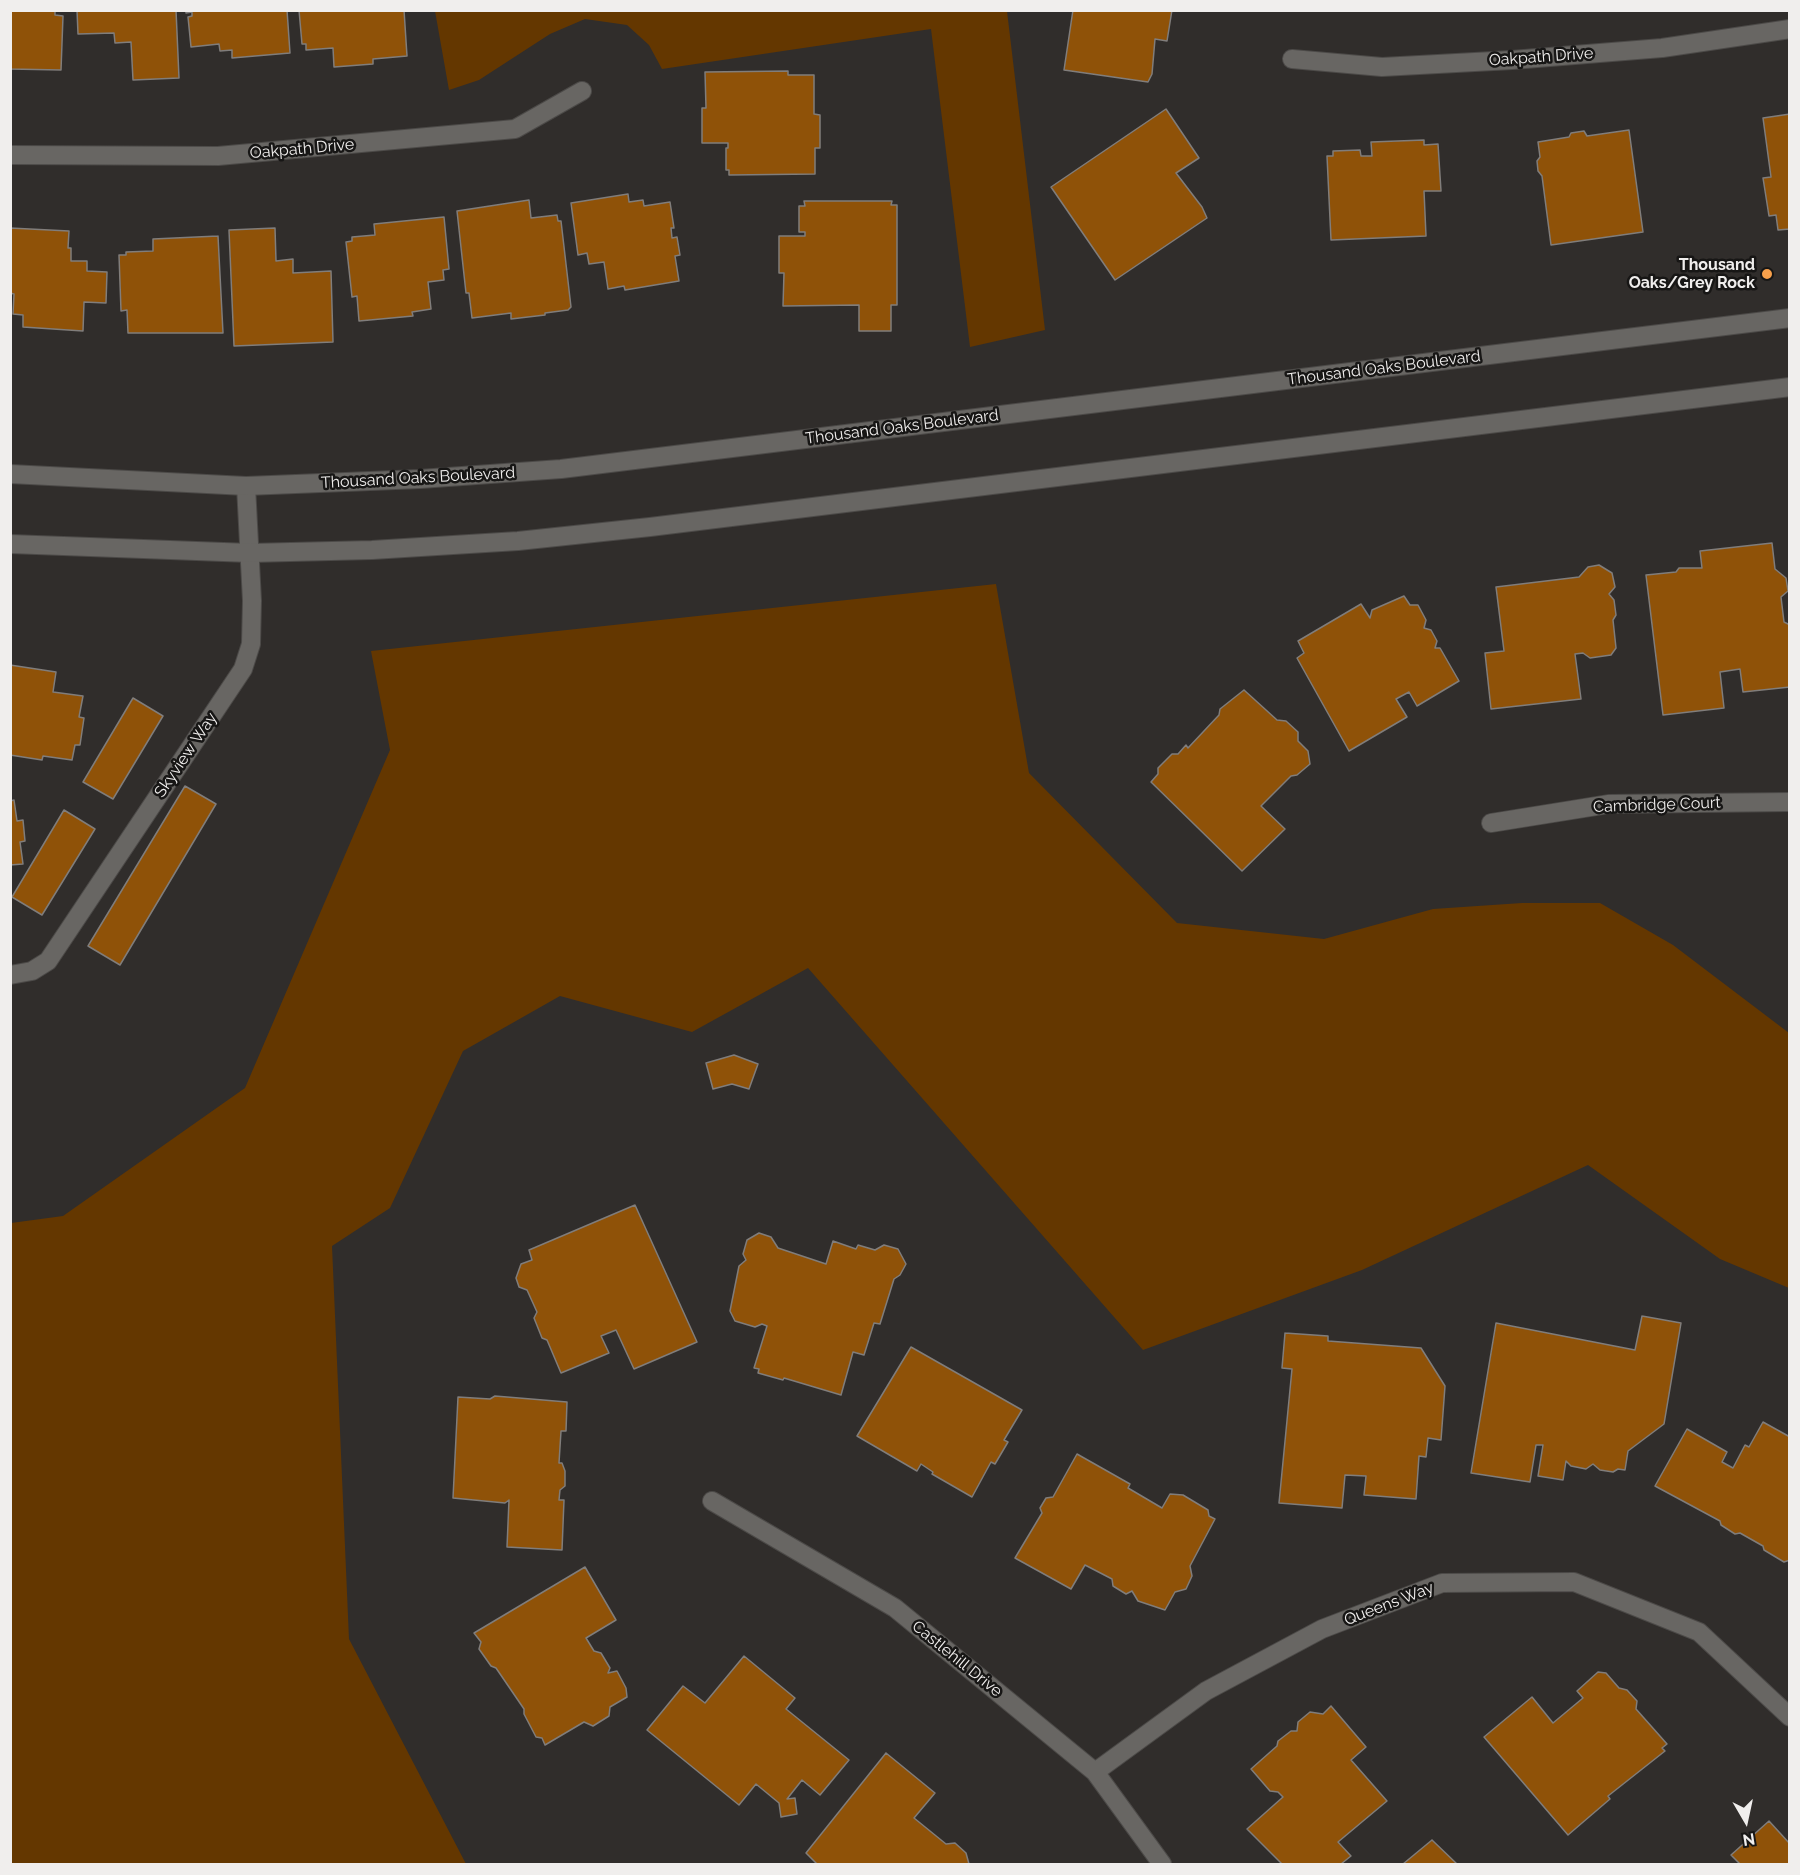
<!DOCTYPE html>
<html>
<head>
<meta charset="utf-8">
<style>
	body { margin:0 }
	#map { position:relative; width:1800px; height:1875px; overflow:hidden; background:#302d2b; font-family:Raleway,sans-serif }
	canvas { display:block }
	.frame { position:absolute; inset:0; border:12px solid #f0eeed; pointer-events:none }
	.north { position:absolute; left:1716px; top:1791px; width:60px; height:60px; -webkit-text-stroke:4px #171615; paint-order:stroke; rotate:171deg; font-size:16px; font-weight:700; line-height:24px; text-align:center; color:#f0eeed }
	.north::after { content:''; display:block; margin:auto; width:21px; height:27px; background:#f0eeed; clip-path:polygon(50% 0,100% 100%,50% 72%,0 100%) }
</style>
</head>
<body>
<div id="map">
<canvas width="1800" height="1875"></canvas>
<div class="frame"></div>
<div class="north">N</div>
</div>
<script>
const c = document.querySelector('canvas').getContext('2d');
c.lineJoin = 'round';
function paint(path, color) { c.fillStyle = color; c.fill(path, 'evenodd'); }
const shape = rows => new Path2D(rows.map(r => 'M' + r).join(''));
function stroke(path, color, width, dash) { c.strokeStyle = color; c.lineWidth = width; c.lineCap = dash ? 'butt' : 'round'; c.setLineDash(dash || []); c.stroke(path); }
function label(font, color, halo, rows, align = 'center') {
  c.font = font + ' Raleway,sans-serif'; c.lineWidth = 5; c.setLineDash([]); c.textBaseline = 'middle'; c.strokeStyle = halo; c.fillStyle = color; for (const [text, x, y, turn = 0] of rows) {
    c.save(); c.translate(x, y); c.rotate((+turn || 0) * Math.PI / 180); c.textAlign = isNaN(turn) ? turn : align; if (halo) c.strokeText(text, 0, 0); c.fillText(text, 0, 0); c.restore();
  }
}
const green = shape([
	[435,11,1007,11,1045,330,970,347,931,29,662,69,649,45,627,25,585,19,550,34,479,80,449,90],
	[996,584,1029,773,1177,923,1324,939,1433,909,1522,903,1600,903,1673,945,1789,1033,1789,1288,1720,1259,1588,1165,1362,1270,1143,1350,808,968,692,1032,560,996,463,1051,390,1208,332,1246,349,1639,466,1864,11,1864,11,1223,63,1216,245,1088,390,750,371,651]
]);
const building = shape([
	[10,10,55,10,55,15,63,16,61,70,10,69,10,10],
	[77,10,176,10,179,78,133,80,131,42,115,43,114,33,78,34,77,10],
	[186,10,287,10,290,53,232,58,232,50,220,51,219,44,191,47,188,17,192,16,192,12,186,13,186,10],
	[299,10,404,10,407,56,373,59,373,64,334,67,333,48,306,50,306,44,302,44,299,10],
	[1073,10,1172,10,1167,41,1155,39,1152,74,1148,82,1064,70,1073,10],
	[788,71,788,75,814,75,814,114,820,115,820,148,815,148,815,174,729,175,729,170,726,170,726,148,728,148,728,143,702,143,702,108,706,108,705,72,788,71],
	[1166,109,1199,158,1176,173,1202,207,1207,218,1115,280,1051,187,1166,109],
	[1790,114,1790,229,1778,230,1776,215,1769,216,1763,178,1771,177,1763,118,1790,114],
	[1629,130,1643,232,1551,245,1542,176,1538,171,1537,161,1540,157,1538,142,1569,137,1571,133,1584,131,1587,136,1629,130],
	[1424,140,1424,145,1438,144,1441,191,1424,191,1426,236,1331,240,1327,156,1333,156,1333,151,1360,150,1361,156,1372,156,1371,142,1424,140],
	[628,194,629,202,643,200,644,206,670,202,674,228,671,228,672,238,677,237,680,255,675,256,679,281,625,290,624,286,608,289,604,262,589,264,587,253,578,255,571,203,628,194],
	[529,200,531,218,557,215,558,221,561,221,571,307,568,310,545,313,545,315,511,319,511,313,472,318,469,293,466,293,457,211,529,200],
	[804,201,892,201,891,205,897,205,897,305,891,305,891,331,859,331,859,305,783,306,784,273,779,273,779,236,805,236,805,232,799,232,799,206,805,206,804,201],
	[444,217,449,269,443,270,444,280,428,282,431,309,412,312,413,316,359,321,357,296,352,297,346,242,352,241,352,237,375,235,374,224,444,217],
	[10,228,69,231,68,248,71,248,71,261,87,261,87,271,107,272,106,303,84,302,83,331,23,327,23,315,13,314,14,294,10,293,10,228],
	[275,228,276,261,293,259,293,273,331,271,333,342,234,346,229,230,275,228],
	[218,236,223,333,128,333,127,310,121,311,119,255,126,255,126,252,153,251,153,239,218,236],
	[1772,543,1775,569,1786,578,1788,591,1781,597,1784,622,1790,625,1790,687,1743,692,1740,669,1720,672,1724,708,1663,715,1646,575,1676,572,1679,568,1702,568,1700,551,1772,543],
	[1599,565,1612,573,1615,587,1609,594,1614,600,1616,615,1613,620,1616,648,1611,655,1590,658,1583,653,1575,654,1581,699,1491,709,1485,653,1504,651,1496,587,1579,577,1588,567,1599,565],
	[1404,596,1410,605,1418,605,1426,620,1424,628,1431,630,1437,641,1435,648,1440,648,1459,681,1417,706,1409,692,1396,699,1407,717,1349,751,1297,658,1304,653,1298,641,1361,604,1370,618,1372,610,1404,596],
	[10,665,56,672,53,692,83,696,79,717,84,718,80,745,75,745,72,760,43,756,42,760,10,755,10,665],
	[1244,690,1277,720,1286,721,1298,732,1298,741,1308,751,1310,764,1297,775,1291,776,1261,806,1285,829,1242,871,1151,782,1158,774,1158,768,1172,754,1178,754,1186,745,1188,748,1219,715,1220,709,1244,690],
	[133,698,163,716,113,799,83,782,133,698],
	[185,786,216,804,120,965,88,946,185,786],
	[14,800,17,821,23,820,25,841,20,842,23,864,10,865,10,801,14,800],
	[64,810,95,829,42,915,12,897,64,810],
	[734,1055,758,1064,749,1089,732,1084,713,1089,706,1063,734,1055],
	[635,1205,697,1342,634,1369,616,1330,601,1336,609,1353,561,1373,547,1340,542,1338,534,1318,537,1312,527,1290,519,1287,516,1278,521,1264,532,1260,529,1250,635,1205],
	[759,1233,771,1237,778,1248,826,1264,833,1241,856,1249,858,1245,875,1250,884,1245,898,1249,906,1264,900,1275,894,1279,880,1324,874,1323,864,1355,853,1352,841,1395,784,1378,783,1380,758,1373,759,1369,754,1368,767,1326,762,1324,755,1327,735,1321,730,1311,739,1266,746,1260,743,1254,747,1240,759,1233],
	[1642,1316,1681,1323,1664,1424,1628,1451,1625,1470,1618,1469,1613,1472,1600,1470,1593,1464,1586,1469,1571,1466,1566,1461,1563,1480,1538,1476,1543,1445,1536,1445,1530,1482,1471,1473,1496,1323,1635,1350,1642,1316],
	[1285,1333,1328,1336,1328,1341,1421,1348,1445,1386,1441,1440,1428,1438,1426,1457,1419,1456,1416,1499,1364,1495,1366,1476,1345,1475,1342,1508,1279,1503,1292,1369,1282,1368,1285,1333],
	[911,1347,1022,1410,1004,1440,1008,1442,995,1464,991,1462,972,1497,932,1474,933,1472,921,1464,917,1471,857,1436,911,1347],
	[495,1396,567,1402,566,1431,561,1431,559,1463,562,1463,565,1471,565,1486,560,1490,559,1500,564,1500,562,1550,507,1547,509,1500,505,1503,453,1498,458,1397,490,1399,495,1396],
	[1763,1422,1790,1437,1790,1560,1784,1562,1764,1550,1763,1546,1740,1533,1735,1534,1721,1525,1720,1521,1655,1486,1687,1429,1727,1452,1722,1462,1733,1468,1745,1445,1749,1447,1763,1422],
	[1077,1454,1130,1484,1128,1488,1162,1508,1170,1494,1183,1495,1208,1510,1209,1516,1215,1519,1190,1566,1192,1576,1186,1589,1175,1592,1165,1610,1138,1601,1132,1591,1126,1594,1113,1586,1112,1579,1085,1565,1071,1589,1015,1558,1042,1513,1040,1508,1046,1498,1053,1497,1077,1454],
	[585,1567,616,1620,586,1638,594,1651,601,1653,610,1668,608,1673,617,1671,626,1688,627,1697,610,1707,609,1716,593,1726,584,1722,545,1745,542,1738,536,1737,524,1714,524,1709,496,1668,491,1666,479,1649,481,1642,474,1633,585,1567],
	[744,1656,795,1698,786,1709,849,1760,820,1795,802,1780,787,1799,795,1798,797,1814,781,1817,779,1803,756,1784,739,1805,647,1730,683,1686,705,1703,744,1656],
	[1598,1672,1606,1673,1619,1688,1627,1690,1637,1701,1636,1709,1667,1744,1662,1748,1665,1751,1608,1796,1610,1799,1568,1835,1484,1737,1532,1697,1553,1723,1583,1698,1577,1691,1598,1672],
	[1331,1706,1366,1747,1351,1760,1387,1801,1338,1842,1351,1856,1341,1864,1282,1864,1247,1829,1283,1797,1278,1792,1270,1791,1251,1769,1277,1746,1278,1741,1291,1731,1297,1731,1298,1722,1310,1712,1323,1714,1331,1706],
	[886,1753,935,1793,914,1818,946,1844,955,1843,966,1853,969,1864,817,1864,806,1853,886,1753],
	[1769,1821,1790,1844,1790,1864,1740,1864,1731,1855,1769,1821],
	[1432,1840,1457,1864,1403,1864,1432,1840]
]);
const street = shape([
	[1292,59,1382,67,1512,60,1662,48,1790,29],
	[10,155,218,156,515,129,582,91],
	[1491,823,1609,804,1790,802],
	[10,975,32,971,48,961,243,669,251,644,252,601,246,486],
	[712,1501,895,1608,1095,1772,1162,1864],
	[1095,1772,1206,1691,1322,1629,1442,1583,1574,1582,1699,1632,1790,1717]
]);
const secondary = shape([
	[10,474,246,486,420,479,561,469,1790,318],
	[10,544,250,553,372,550,518,541,650,527,1790,387]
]);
const markers = [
	[1767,274,6,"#f8a04b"]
];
const streetNames = [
	["Oakpath Drive",1541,57,-4],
	["Oakpath Drive",302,149,-5],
	["Thousand Oaks Boulevard",1384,368,-7],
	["Thousand Oaks Boulevard",902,427,-7],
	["Thousand Oaks Boulevard",418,478,-3],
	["Skyview Way",186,755,-56],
	["Cambridge Court",1657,805,-2],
	["Queens Way",1389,1604,-21],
	["Castlehill Drive",957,1659,39]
];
const poiNames = [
	["Thousand",1755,265],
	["Oaks/Grey Rock",1755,283]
];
paint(green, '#643700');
paint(building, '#8f5208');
stroke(building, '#807d7b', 1.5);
stroke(street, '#4c4a48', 20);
stroke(secondary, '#4c4a48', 20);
stroke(street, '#686663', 18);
stroke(secondary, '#686663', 18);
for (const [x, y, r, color] of markers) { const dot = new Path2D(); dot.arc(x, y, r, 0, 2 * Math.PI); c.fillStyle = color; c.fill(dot); stroke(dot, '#171615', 2); }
label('16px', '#f0eeed', '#171615', streetNames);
label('bold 16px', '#f0eeed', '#171615', poiNames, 'right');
</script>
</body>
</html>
